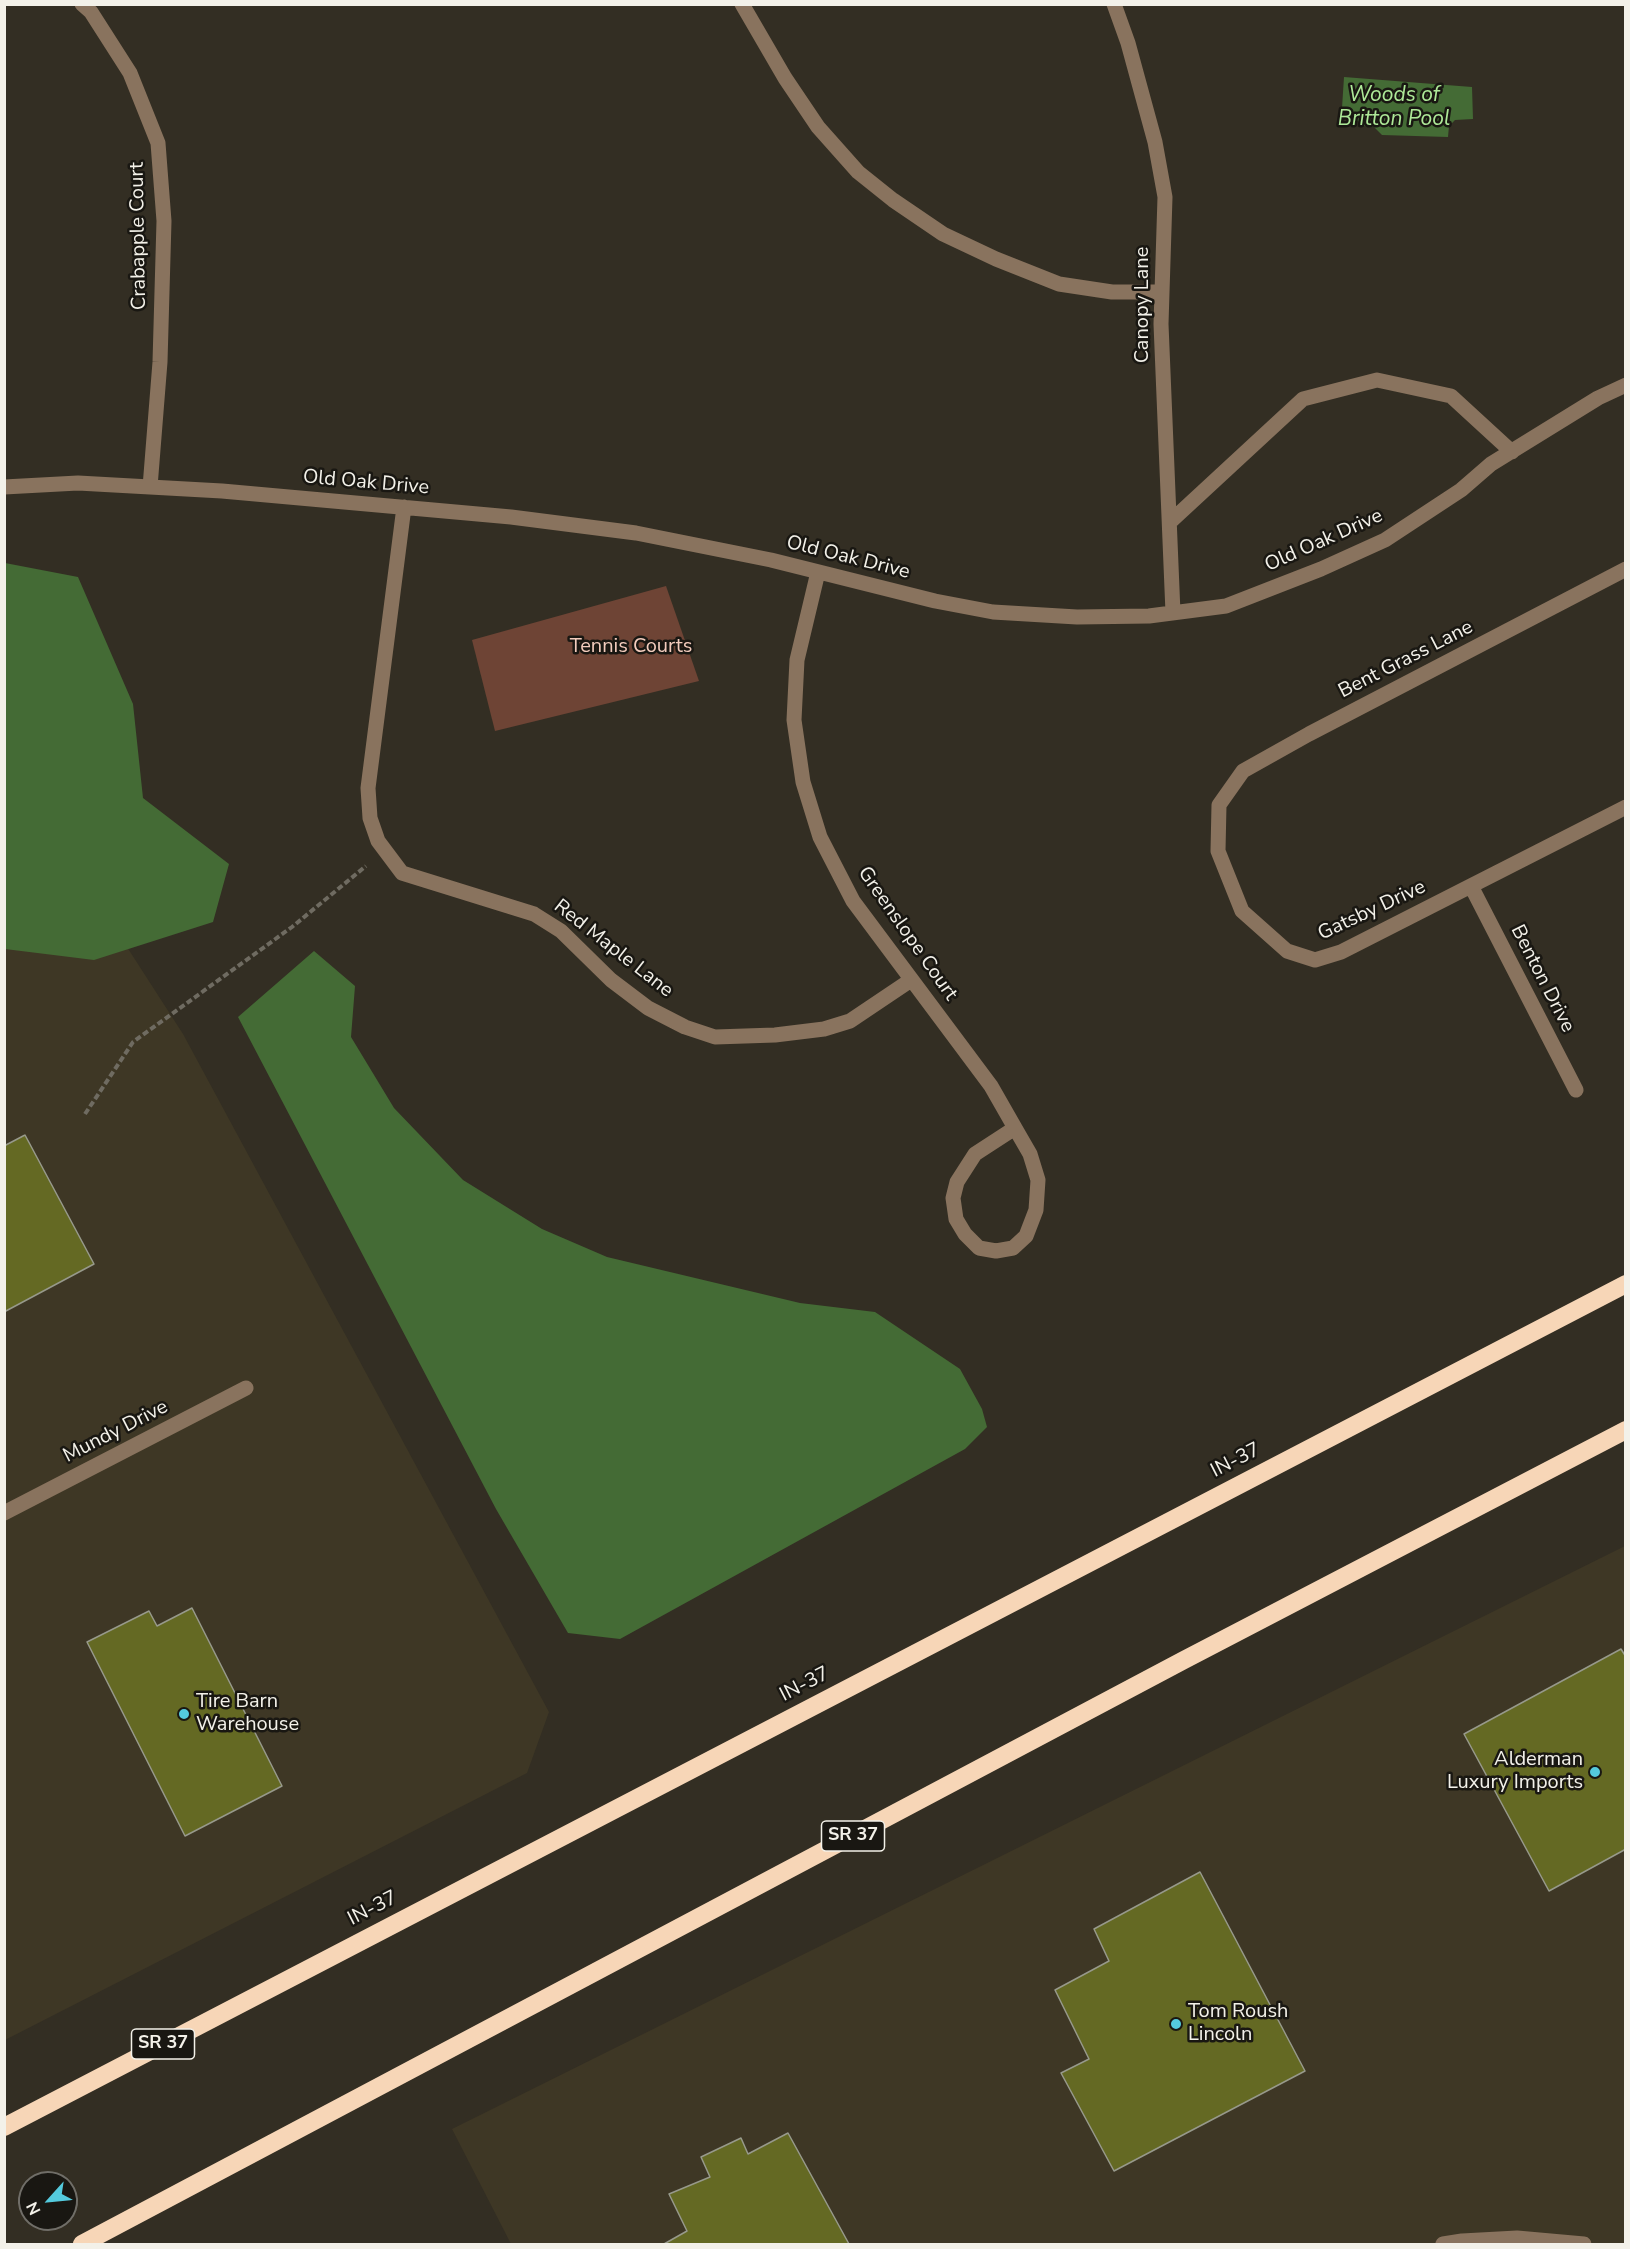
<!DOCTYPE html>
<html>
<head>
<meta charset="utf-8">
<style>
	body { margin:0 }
	#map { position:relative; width:1630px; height:2249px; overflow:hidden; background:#332e23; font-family:"Nunito Sans",sans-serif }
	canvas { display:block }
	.frame { position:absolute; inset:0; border:6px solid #f3f1e9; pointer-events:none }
	.north { position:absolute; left:18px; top:2171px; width:60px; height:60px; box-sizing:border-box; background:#191712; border:2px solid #706e68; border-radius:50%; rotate:243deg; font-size:16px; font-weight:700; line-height:24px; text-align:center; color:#f3f1e9 }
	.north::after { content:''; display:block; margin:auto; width:21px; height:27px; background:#54cadd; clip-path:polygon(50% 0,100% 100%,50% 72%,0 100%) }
</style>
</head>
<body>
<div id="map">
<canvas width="1630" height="2249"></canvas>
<div class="frame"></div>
<div class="north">N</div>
</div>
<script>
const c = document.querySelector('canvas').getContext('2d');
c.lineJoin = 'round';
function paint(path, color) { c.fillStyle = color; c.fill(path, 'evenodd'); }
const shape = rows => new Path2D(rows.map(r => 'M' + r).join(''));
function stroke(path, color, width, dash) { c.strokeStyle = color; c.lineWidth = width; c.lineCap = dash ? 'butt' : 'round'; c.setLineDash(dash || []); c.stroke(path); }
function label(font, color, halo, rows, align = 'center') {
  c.font = font + ' "Nunito Sans",sans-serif'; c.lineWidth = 5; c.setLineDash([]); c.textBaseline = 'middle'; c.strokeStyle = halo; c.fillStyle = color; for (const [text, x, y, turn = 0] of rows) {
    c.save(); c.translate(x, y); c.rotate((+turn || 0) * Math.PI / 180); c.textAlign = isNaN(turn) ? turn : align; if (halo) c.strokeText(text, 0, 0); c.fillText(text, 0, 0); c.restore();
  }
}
const built = shape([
	[4,756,183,1034,549,1712,527,1773,5,2040],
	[1625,1546,1625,2244,511,2244,452,2129]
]);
const green = shape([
	[666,586,699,681,495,731,472,640]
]);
const water = shape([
	[1344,77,1472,87,1473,119,1455,120,1449,126,1448,137,1382,135,1374,127,1364,126,1342,108],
	[5,563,78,577,133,704,143,798,229,864,213,922,94,960,5,949],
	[314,951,355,986,351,1037,394,1108,463,1180,542,1229,607,1257,800,1303,875,1312,960,1369,982,1409,987,1427,965,1449,620,1639,568,1633,496,1509,238,1017]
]);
const building = shape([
	[25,1135,94,1264,4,1312,4,1146,25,1135],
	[192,1608,282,1786,185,1836,87,1642,149,1611,157,1626,192,1608],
	[1621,1649,1626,1657,1626,1849,1549,1891,1464,1734,1621,1649],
	[1200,1872,1305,2071,1114,2171,1061,2073,1089,2059,1055,1990,1109,1961,1094,1929,1200,1872],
	[788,2133,849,2244,664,2244,687,2231,669,2194,710,2177,701,2157,741,2138,748,2154,788,2133]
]);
const path = shape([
	[85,1114,133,1042,292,927,366,866]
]);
const minor = shape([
	[82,4,91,12,130,73,158,143,164,221,160,362,150,487],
	[742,4,785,78,818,127,858,172,893,200,943,234,996,259,1059,284,1112,292,1162,292],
	[1114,4,1128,43,1155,142,1165,197,1161,324,1173,613],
	[4,487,78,483,222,491,511,517,636,533,771,560,935,601,993,612,1077,617,1149,616,1226,606,1321,569,1385,540,1461,490,1491,464,1598,398,1626,385],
	[404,507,368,788,370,818,378,841,402,873,534,914,561,931,611,980,648,1008,685,1027,715,1037,775,1035,824,1029,850,1021,911,980],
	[1170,522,1303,399,1377,380,1451,396,1512,452],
	[1626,569,1309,734,1243,771,1219,805,1218,851,1242,911,1287,951,1315,960,1341,952,1626,807],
	[818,572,797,660,794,720,803,782,820,837,853,901,991,1086,1015,1128],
	[1471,886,1576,1090],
	[1015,1128,1030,1154,1038,1180,1036,1210,1026,1236,1013,1248,996,1251,979,1248,965,1234,956,1219,953,1198,957,1182,975,1154,1015,1128],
	[4,1513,246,1388],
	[1443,2244,1462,2241,1517,2238,1584,2244]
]);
const highway = shape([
	[4,2127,1626,1284],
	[82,2244,1184,1660,1626,1430]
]);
const markers = [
	[184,1714,6,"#54cadd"],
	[1595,1772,6,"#54cadd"],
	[1176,2024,6,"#54cadd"]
];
const shields = [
	[853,1836,63],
	[163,2044,63]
];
const shieldNames = [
	["SR 37",853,1836],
	["SR 37",163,2044]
];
const streetNames = [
	["Crabapple Court",139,236,-91],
	["Canopy Lane",1143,305,-90],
	["Old Oak Drive",366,483,5],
	["Old Oak Drive",1324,541,-24],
	["Old Oak Drive",848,558,14],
	["Bent Grass Lane",1406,660,-27],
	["Gatsby Drive",1372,911,-25],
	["Greenslope Court",907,934,55],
	["Red Maple Lane",613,949,38],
	["Benton Drive",1542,979,63],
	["Mundy Drive",116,1432,-27],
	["IN-37",1236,1461,-27],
	["IN-37",805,1685,-27],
	["IN-37",373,1909,-27]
];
const parkNames = [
	["Tennis Courts",631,647]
];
const poiNames = [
	["Tire Barn",196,1702],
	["Warehouse",196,1725],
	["Alderman",1583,1760,"right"],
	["Luxury Imports",1583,1783,"right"],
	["Tom Roush",1188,2012],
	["Lincoln",1188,2035]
];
const waterNames = [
	["Woods of",1394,96],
	["Britton Pool",1394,120]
];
paint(built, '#3e3725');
paint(green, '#6e4435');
paint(water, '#446b35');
paint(building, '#646923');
stroke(building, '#97998b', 1.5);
stroke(path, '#6f6b61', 4, [6, 3]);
stroke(minor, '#89735e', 15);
stroke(highway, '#f7d6b7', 18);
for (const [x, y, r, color] of markers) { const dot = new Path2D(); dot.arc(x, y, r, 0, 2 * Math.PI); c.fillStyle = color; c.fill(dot); stroke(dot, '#191712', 2); }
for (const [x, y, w] of shields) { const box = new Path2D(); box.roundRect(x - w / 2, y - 15, w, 30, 4.5); c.fillStyle = '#191712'; c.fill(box); stroke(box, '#f3f1e9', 1.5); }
label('bold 18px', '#f3f1e9', null, shieldNames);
label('20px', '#f3f1e9', '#191712', streetNames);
label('20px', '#f3ccbd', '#191712', parkNames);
label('20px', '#f3f1e9', '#191712', poiNames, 'left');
label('italic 21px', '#aee998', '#191712', waterNames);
</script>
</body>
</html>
